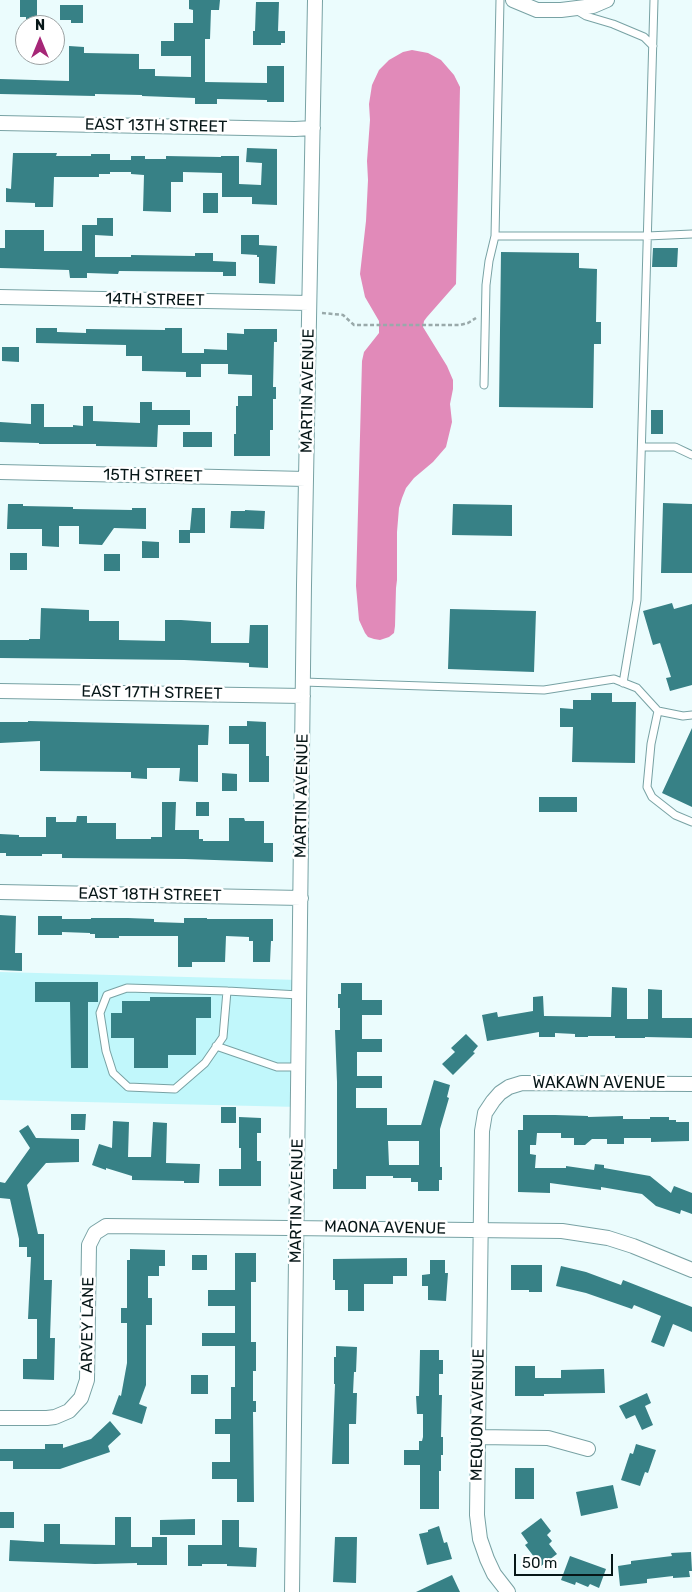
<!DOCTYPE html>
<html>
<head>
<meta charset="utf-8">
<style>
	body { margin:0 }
	#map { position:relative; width:692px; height:1592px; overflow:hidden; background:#ebfcfd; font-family:Rubik,sans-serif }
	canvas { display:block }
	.north { position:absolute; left:15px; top:15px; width:50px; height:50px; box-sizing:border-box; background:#fff; border:1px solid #9ca2a3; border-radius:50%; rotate:0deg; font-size:14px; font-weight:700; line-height:20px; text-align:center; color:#071718 }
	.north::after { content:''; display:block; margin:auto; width:18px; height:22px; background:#a62777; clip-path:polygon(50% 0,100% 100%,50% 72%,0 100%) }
	.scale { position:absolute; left:514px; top:1554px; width:99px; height:22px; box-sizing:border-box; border:2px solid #071718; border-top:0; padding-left:6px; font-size:15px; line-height:18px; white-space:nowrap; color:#071718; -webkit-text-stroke:4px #fff; paint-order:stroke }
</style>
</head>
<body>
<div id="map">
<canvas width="692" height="1592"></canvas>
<div class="north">N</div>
<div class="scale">50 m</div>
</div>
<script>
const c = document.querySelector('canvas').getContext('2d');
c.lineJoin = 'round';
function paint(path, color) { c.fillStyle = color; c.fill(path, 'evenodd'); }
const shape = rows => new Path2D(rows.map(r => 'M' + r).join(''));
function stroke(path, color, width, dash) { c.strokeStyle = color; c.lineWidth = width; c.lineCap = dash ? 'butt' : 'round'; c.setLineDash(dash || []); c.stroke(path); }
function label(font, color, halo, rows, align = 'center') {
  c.font = font + ' Rubik,sans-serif'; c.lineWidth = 5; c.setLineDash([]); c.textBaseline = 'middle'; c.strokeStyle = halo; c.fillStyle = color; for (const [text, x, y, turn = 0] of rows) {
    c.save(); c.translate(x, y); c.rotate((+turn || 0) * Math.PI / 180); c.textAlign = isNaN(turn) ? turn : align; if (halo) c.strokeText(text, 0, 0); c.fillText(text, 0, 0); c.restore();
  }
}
const built = shape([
	[0,972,300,980,298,1107,0,1100]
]);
const water = shape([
	[412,50,428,53,441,60,454,75,460,87,456,284,427,317,424,321,423,327,447,366,453,380,453,389,450,404,452,422,446,447,433,462,414,478,406,488,402,498,399,508,397,532,397,580,396,588,395,626,394,633,389,637,380,640,374,639,368,637,365,633,359,620,356,586,362,361,364,352,379,333,379,321,365,297,360,274,366,221,368,180,367,161,370,120,369,104,372,85,379,70,389,60,403,52]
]);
const building = shape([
	[20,0,37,0,37,21,26,21,26,17,20,17],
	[189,0,220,0,219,10,211,10,210,39,205,39,205,82,267,83,267,66,284,66,284,102,267,102,267,100,217,99,217,104,195,104,195,98,142,96,142,95,95,94,95,96,0,94,0,79,69,81,69,46,84,47,84,53,139,54,139,69,155,69,155,76,191,77,191,56,161,56,161,41,174,41,174,23,193,23,193,10,189,9],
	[256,2,279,2,278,31,285,31,285,43,281,43,281,45,253,45,253,31,255,31],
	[60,5,83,5,83,23,71,23,71,20,60,20],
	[247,148,277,149,277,205,252,204,252,197,222,197,222,173,183,172,183,182,171,182,171,212,143,211,144,175,131,174,131,172,110,172,110,174,99,174,99,177,54,177,53,207,35,207,35,203,6,202,6,188,11,189,13,153,57,153,56,156,91,156,91,154,110,154,110,160,131,160,131,156,145,156,145,159,166,159,166,156,221,157,221,156,239,156,239,184,261,185,262,163,246,162],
	[203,193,218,193,218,213,203,213],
	[97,218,113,218,113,236,95,235,95,257,131,257,131,255,195,256,195,253,213,253,213,261,236,262,236,276,223,276,223,272,119,271,118,274,87,273,87,278,70,278,69,270,0,268,0,248,5,248,5,230,44,230,44,251,82,251,82,225,97,225],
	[241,235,259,235,259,245,277,246,275,284,259,283,259,257,257,257,257,255,241,254],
	[653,248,678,248,677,267,652,267],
	[501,252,579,253,579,268,597,269,596,322,601,322,601,344,594,344,593,408,499,407],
	[36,328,57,328,57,332,86,333,86,329,165,330,165,328,182,328,182,353,204,353,204,349,227,350,227,333,244,334,244,329,277,329,277,342,274,342,273,387,276,387,276,399,273,399,273,430,270,430,270,456,234,456,234,434,236,434,236,406,238,406,238,396,252,396,252,375,228,374,228,364,201,364,201,377,186,377,186,372,142,371,142,356,126,356,126,345,36,343],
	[2,347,19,347,19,362,2,361],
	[140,402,152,402,152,410,190,410,190,425,158,425,157,447,96,446,96,444,39,444,39,443,0,442,0,422,31,424,31,404,44,404,44,427,73,427,73,425,83,426,83,406,93,406,93,421,140,423],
	[651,410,663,410,663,434,651,434],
	[183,432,212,432,212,447,183,447],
	[663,503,692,504,692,573,661,573],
	[8,504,23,504,23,506,73,507,73,509,132,510,132,508,146,508,146,529,114,528,102,545,79,544,79,526,59,526,59,547,42,546,42,529,7,529],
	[453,504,512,505,512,536,452,535],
	[192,508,205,508,205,533,190,533,190,543,179,543,179,530,190,530],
	[245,510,265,511,264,529,230,528,231,511,245,511],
	[142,541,159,542,159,558,142,558],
	[10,553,27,553,27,570,10,570],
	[104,554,120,554,120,571,104,571],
	[672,603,674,609,692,604,692,685,670,691,666,678,671,677,660,643,653,645,643,611],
	[41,608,89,610,89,621,119,621,119,640,165,641,165,620,181,620,211,622,211,643,249,643,250,625,268,625,268,668,249,667,249,663,184,660,0,658,0,640,29,640,29,639,40,639],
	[450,609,536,611,534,672,448,669],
	[591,693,612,693,612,702,636,702,635,763,572,762,573,727,560,727,560,708,573,709,573,700,591,700],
	[28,721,209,725,208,745,198,745,198,782,179,781,180,768,147,768,147,779,131,778,131,772,40,771,40,741,0,743,0,722,28,722],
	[247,721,266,722,266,756,269,756,269,782,249,782,249,744,229,744,229,726,247,726],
	[692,728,692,807,662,793],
	[222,773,237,774,237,791,222,791],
	[539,797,577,797,577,812,539,812],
	[162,802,176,802,175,830,199,830,199,839,203,839,203,841,229,841,229,818,244,818,245,821,264,821,264,843,273,843,273,862,185,859,62,858,62,854,42,854,42,856,6,856,6,853,0,853,0,834,19,835,19,837,46,837,46,817,56,817,56,822,76,822,77,816,87,816,87,823,116,823,116,839,151,839,151,837,162,837],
	[196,802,209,802,209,816,196,816],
	[0,915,16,916,15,953,22,953,22,971,0,970],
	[38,916,62,916,62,919,91,919,91,918,128,918,154,919,154,922,184,923,184,918,207,918,207,919,273,919,273,941,271,941,270,962,253,962,253,941,249,941,249,937,226,936,225,962,192,962,192,967,178,967,178,936,119,936,119,938,95,938,95,934,90,934,90,933,62,932,62,935,38,935],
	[35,982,98,982,98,1002,88,1002,88,1068,71,1068,70,1002,35,1002],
	[341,983,362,983,362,1000,382,1000,382,1015,362,1015,362,1039,382,1039,382,1052,357,1052,357,1076,382,1076,382,1088,356,1088,356,1108,387,1108,387,1125,421,1125,434,1080,450,1085,447,1097,449,1098,440,1129,440,1167,442,1167,442,1180,439,1180,439,1191,418,1191,418,1182,411,1182,411,1178,393,1178,393,1176,366,1176,366,1189,333,1189,333,1169,337,1169,337,1082,335,1030,340,1030,340,1008,338,1008,338,994,341,994],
	[388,1141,419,1141,419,1165,389,1165],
	[612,987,627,988,627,1019,648,1019,648,989,662,990,662,1018,692,1018,692,1038,645,1037,645,1038,615,1038,615,1036,588,1036,588,1037,575,1037,575,1034,555,1033,555,1037,539,1037,539,1032,487,1041,482,1015,497,1012,498,1017,533,1011,533,997,543,996,544,1016,611,1017],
	[150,997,211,997,211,1018,196,1018,196,1055,168,1055,168,1068,134,1068,134,1038,111,1038,111,1013,122,1013,122,1001,150,1001],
	[466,1034,478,1046,473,1052,475,1053,453,1075,442,1064,455,1052,451,1048],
	[221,1107,236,1107,236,1123,221,1123],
	[71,1114,86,1114,85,1130,71,1130],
	[523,1115,555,1115,588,1116,588,1117,623,1116,623,1119,650,1119,650,1117,669,1117,669,1120,676,1120,676,1122,689,1122,689,1141,651,1142,651,1138,624,1138,624,1144,607,1144,607,1139,592,1139,585,1145,574,1145,574,1138,561,1138,561,1133,537,1133,536,1145,530,1145,530,1154,536,1155,535,1168,566,1168,566,1166,594,1170,595,1164,604,1165,604,1168,650,1176,671,1193,674,1186,692,1193,692,1214,681,1210,680,1214,656,1206,642,1194,601,1187,601,1190,550,1183,550,1193,518,1192,518,1130,523,1130],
	[239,1117,261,1118,261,1133,257,1133,257,1161,261,1161,261,1186,219,1186,219,1169,241,1169,241,1148,239,1148],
	[113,1121,129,1122,128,1157,151,1157,153,1122,167,1123,166,1163,200,1164,199,1183,184,1183,184,1181,132,1180,132,1176,106,1168,106,1170,92,1165,99,1144,112,1148],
	[28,1125,36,1138,79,1139,79,1162,46,1163,27,1185,38,1234,44,1234,44,1280,52,1280,50,1338,55,1338,54,1380,23,1379,23,1359,37,1359,37,1319,28,1319,31,1257,27,1257,27,1247,19,1247,19,1239,10,1199,0,1198,0,1182,5,1183,30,1148,19,1131],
	[130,1249,165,1250,165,1266,159,1266,159,1276,148,1276,148,1298,152,1298,152,1325,146,1325,146,1385,139,1404,147,1407,142,1424,112,1414,119,1395,121,1396,127,1363,127,1323,121,1323,121,1308,127,1308,127,1260,130,1260],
	[235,1253,256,1253,256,1282,251,1282,251,1342,256,1342,256,1371,253,1371,253,1401,256,1401,256,1412,253,1412,254,1502,237,1502,237,1479,212,1479,212,1462,230,1462,230,1434,215,1434,215,1419,231,1419,231,1387,235,1387,235,1346,202,1346,202,1333,235,1333,235,1306,208,1306,208,1290,235,1290],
	[192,1255,207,1255,207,1270,192,1270],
	[407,1258,407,1276,393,1276,393,1284,364,1284,364,1311,348,1311,348,1290,335,1290,335,1280,333,1280,333,1259],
	[430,1260,445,1260,445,1273,448,1273,446,1301,428,1300,428,1286,422,1286,422,1275,430,1274],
	[511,1265,542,1265,542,1292,529,1292,529,1290,511,1290],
	[561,1266,586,1272,621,1285,623,1280,692,1307,692,1332,673,1324,664,1347,651,1342,661,1316,634,1305,632,1309,586,1293,556,1286],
	[336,1346,357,1347,356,1372,354,1372,353,1393,357,1393,356,1424,349,1424,349,1464,332,1464,335,1384,334,1384,334,1357,336,1357],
	[420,1350,439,1350,439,1360,443,1360,443,1374,439,1374,439,1395,442,1395,441,1437,443,1437,443,1455,441,1455,441,1471,439,1471,439,1509,420,1509,420,1465,404,1465,404,1450,419,1450,419,1441,422,1441,423,1437,423,1414,417,1414,416,1396,419,1396],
	[515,1366,535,1366,535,1378,561,1378,561,1370,604,1369,605,1393,544,1394,544,1396,515,1396],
	[191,1375,208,1375,208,1394,191,1394],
	[647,1393,651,1403,645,1406,653,1425,642,1430,635,1415,626,1419,619,1406],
	[110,1421,121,1434,108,1446,110,1452,60,1469,13,1469,13,1461,0,1461,0,1449,45,1449,45,1444,63,1444,63,1448,91,1439],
	[636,1444,656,1450,648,1473,645,1472,640,1486,621,1480,630,1453,633,1454],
	[515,1468,534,1468,534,1499,515,1499],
	[613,1485,618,1508,581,1516,576,1492],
	[0,1512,14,1512,14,1528,0,1528],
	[115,1517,131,1517,131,1547,152,1547,152,1537,167,1537,167,1565,137,1565,137,1563,95,1564,9,1561,10,1540,44,1542,44,1524,60,1524,60,1544,115,1545],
	[541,1518,551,1531,547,1535,552,1541,549,1544,557,1554,541,1566,525,1545,528,1543,521,1533],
	[195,1519,195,1535,160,1535,160,1520],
	[222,1520,239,1520,239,1547,257,1548,256,1567,227,1566,227,1564,202,1564,202,1566,188,1566,188,1545,222,1545],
	[439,1526,444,1543,447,1542,452,1559,427,1565,419,1534,428,1532,428,1530],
	[335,1537,357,1537,356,1583,333,1582],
	[691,1552,692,1571,689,1571,690,1577,673,1578,673,1576,647,1579,647,1583,620,1586,618,1566,631,1564,631,1561,672,1556,671,1553],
	[570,1556,606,1569,599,1588,590,1584,588,1587,576,1582,575,1585,561,1580],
	[452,1575,460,1592,416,1592]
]);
const path = shape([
	[322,313,343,315,354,325,460,325,468,323,476,318]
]);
const service = shape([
	[576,10,586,16,613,24,644,37,653,46],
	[495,236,647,236,692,234],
	[484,385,486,285,489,261,495,236,500,0],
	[642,447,675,447,692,455],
	[303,682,544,690,614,679,637,688,658,711,683,716,692,715],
	[623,683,637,600,654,0],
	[658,711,651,744,647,787,652,797,675,815,692,822],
	[227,991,223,1037,205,1063,175,1089,128,1087,113,1073,106,1051,100,1013,107,995,127,988,227,991,299,995],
	[216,1046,277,1067,298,1067]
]);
const minor = shape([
	[513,0,537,10,561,10,593,6,607,0],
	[0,123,295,129,313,128],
	[0,297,309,303],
	[0,472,306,479],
	[0,691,303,696],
	[0,892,301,898],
	[0,1418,47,1418,55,1417,69,1411,81,1398,87,1380,89,1245,95,1233,106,1226,562,1231,608,1238,633,1246,692,1270],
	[478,1437,548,1438,588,1449],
	[292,1592,304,585,315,0],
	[508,1592,494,1574,487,1559,480,1539,477,1515,482,1131,485,1113,493,1101,500,1093,509,1087,522,1083,692,1084]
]);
const streetNames = [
	["EAST 13TH STREET",156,126,1],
	["14TH STREET",155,300,1],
	["MARTIN AVENUE",308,391,-89],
	["15TH STREET",153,476,1],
	["EAST 17TH STREET",152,693,1],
	["MARTIN AVENUE",302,796,-89],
	["EAST 18TH STREET",150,895,1],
	["WAKAWN AVENUE",599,1083],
	["MARTIN AVENUE",297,1201,-89],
	["MAONA AVENUE",385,1228,1],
	["ARVEY LANE",88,1325,-89],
	["MEQUON AVENUE",478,1415,-89]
];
paint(built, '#c1f7fb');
paint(water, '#e18ab9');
paint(building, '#378186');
stroke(service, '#78a2a4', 9);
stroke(minor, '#78a2a4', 16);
stroke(path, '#99a9aa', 2.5, [4, 2.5]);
stroke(service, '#fff', 7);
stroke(minor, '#fff', 14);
label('16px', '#071718', '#fff', streetNames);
</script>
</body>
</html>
